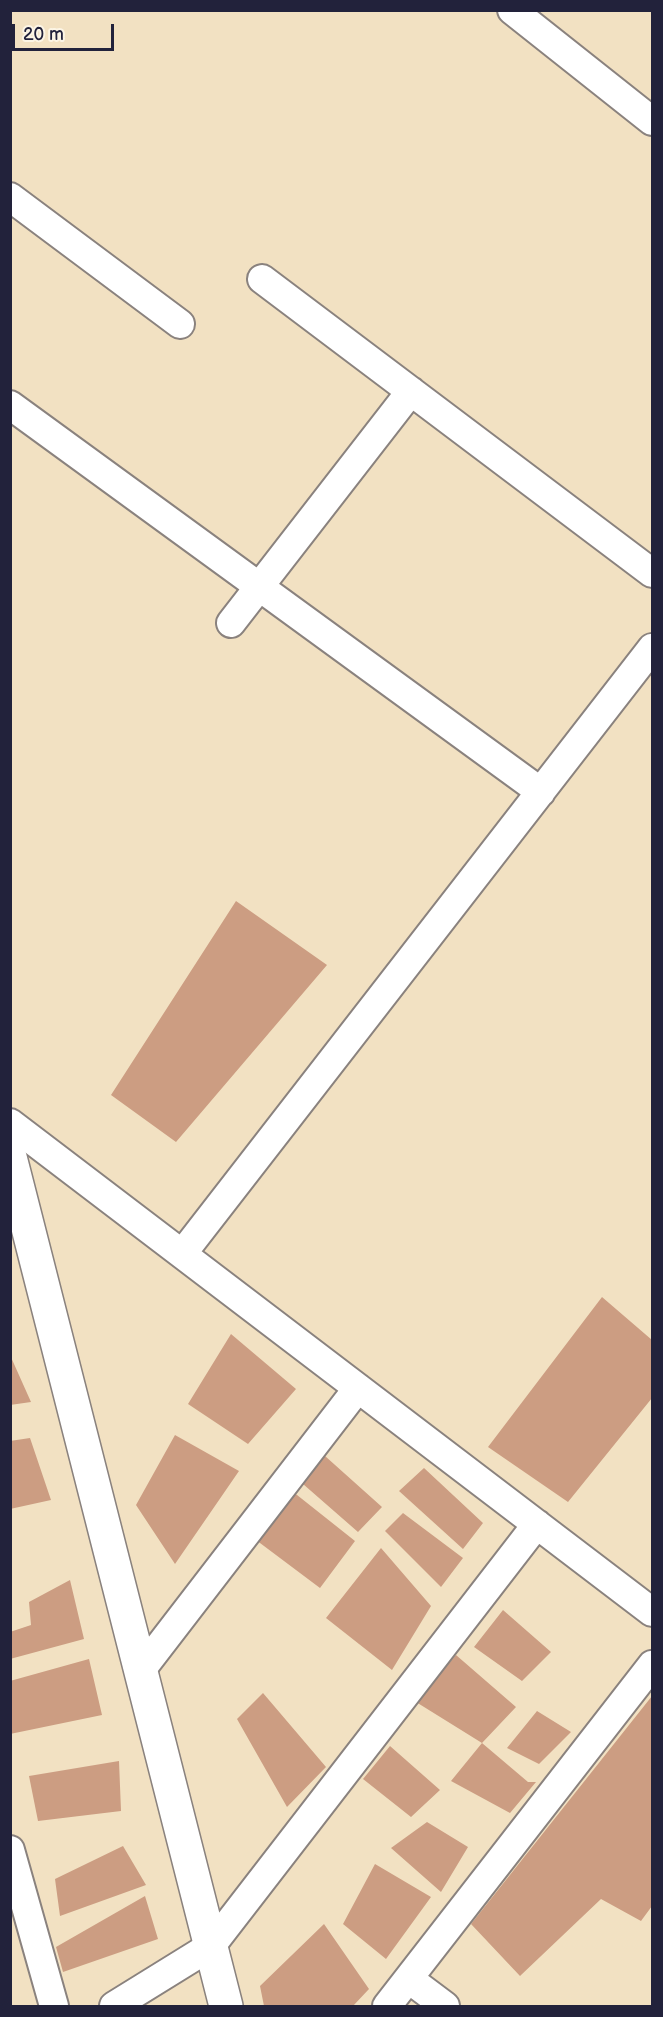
<!DOCTYPE html>
<html>
<head>
<meta charset="utf-8">
<style>
	body { margin:0 }
	#map { position:relative; width:663px; height:2017px; overflow:hidden; background:#f2e1c2; font-family:"Balsamiq Sans",sans-serif }
	canvas { display:block }
	.frame { position:absolute; inset:0; border:12px solid #22223b; pointer-events:none }
	.scale { position:absolute; left:12px; top:24px; width:102px; height:27px; box-sizing:border-box; border:3px solid #22223b; border-top:0; padding-left:8px; font-size:18px; line-height:21px; white-space:nowrap; color:#22223b; -webkit-text-stroke:4px #fcf5e5; paint-order:stroke }
</style>
</head>
<body>
<div id="map">
<canvas width="663" height="2017"></canvas>
<div class="frame"></div>
<div class="scale">20 m</div>
</div>
<script>
const c = document.querySelector('canvas').getContext('2d');
c.lineJoin = 'round';
function paint(path, color) { c.fillStyle = color; c.fill(path, 'evenodd'); }
const shape = rows => new Path2D(rows.map(r => 'M' + r).join(''));
function stroke(path, color, width, dash) { c.strokeStyle = color; c.lineWidth = width; c.lineCap = dash ? 'butt' : 'round'; c.setLineDash(dash || []); c.stroke(path); }
const building = shape([
	[236,901,327,965,176,1142,111,1095],
	[602,1297,652,1340,652,1398,568,1502,488,1447],
	[231,1334,296,1389,248,1444,188,1404],
	[10,1355,31,1402,10,1405],
	[175,1435,239,1471,175,1564,136,1505],
	[30,1438,51,1500,10,1509,10,1441],
	[325,1456,382,1507,358,1532,303,1484],
	[424,1468,483,1523,463,1549,399,1491],
	[292,1491,355,1541,320,1588,256,1540],
	[403,1513,463,1558,441,1587,385,1531],
	[381,1548,431,1606,392,1670,326,1618],
	[70,1580,84,1639,10,1659,10,1632,31,1625,29,1602],
	[503,1610,551,1652,522,1681,474,1647],
	[456,1655,516,1707,482,1743,416,1702],
	[89,1659,102,1715,10,1734,10,1681],
	[263,1693,326,1767,287,1807,237,1719],
	[652,1696,652,1906,641,1921,601,1899,520,1976,471,1924],
	[537,1711,571,1732,539,1764,507,1748],
	[482,1743,528,1782,536,1782,510,1813,451,1781],
	[390,1746,440,1790,411,1817,363,1779],
	[119,1761,121,1811,38,1821,29,1776],
	[427,1822,468,1847,441,1892,391,1848],
	[123,1846,146,1885,60,1916,55,1879],
	[375,1864,431,1897,386,1959,343,1924],
	[145,1896,158,1939,63,1972,56,1947],
	[324,1924,369,1989,353,2006,264,2006,260,1986]
]);
const street = shape([
	[512,10,652,121],
	[10,197,180,324],
	[262,279,652,573],
	[10,405,541,792],
	[231,623,411,391],
	[10,1123,652,1612],
	[182,1254,652,648],
	[141,1670,358,1388],
	[10,1850,54,2006],
	[409,1979,445,2006],
	[114,2006,211,1946,537,1524],
	[387,2006,652,1665]
]);
const secondary = shape([
	[10,1157,226,2006]
]);
paint(building, '#cc9d82');
stroke(street, '#8a827e', 32);
stroke(secondary, '#8a827e', 36);
stroke(street, '#fff', 28);
stroke(secondary, '#fff', 33);
</script>
</body>
</html>
